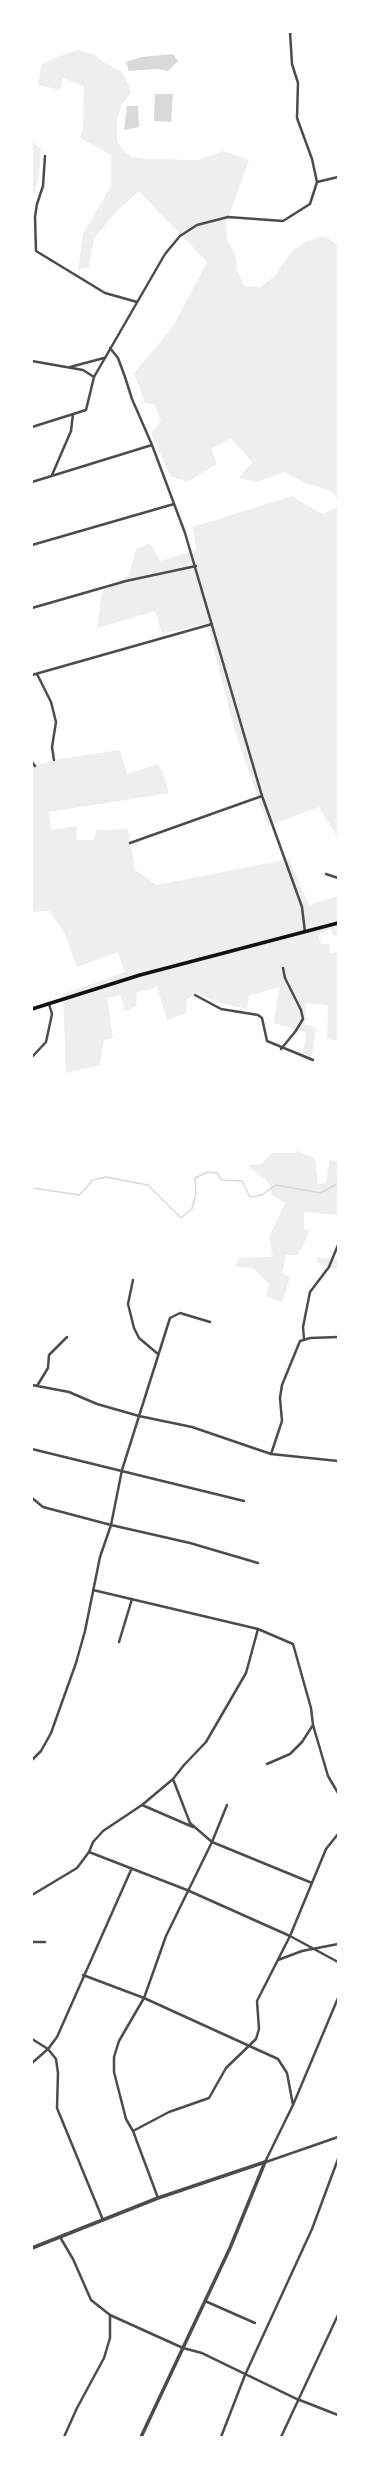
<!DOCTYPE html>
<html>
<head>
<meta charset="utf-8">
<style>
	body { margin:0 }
	#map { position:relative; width:370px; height:2469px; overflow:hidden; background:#fff; font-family:Arial,sans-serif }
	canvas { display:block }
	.frame { position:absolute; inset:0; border:33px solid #fff; pointer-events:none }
</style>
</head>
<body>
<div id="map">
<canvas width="370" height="2469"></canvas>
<div class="frame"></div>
</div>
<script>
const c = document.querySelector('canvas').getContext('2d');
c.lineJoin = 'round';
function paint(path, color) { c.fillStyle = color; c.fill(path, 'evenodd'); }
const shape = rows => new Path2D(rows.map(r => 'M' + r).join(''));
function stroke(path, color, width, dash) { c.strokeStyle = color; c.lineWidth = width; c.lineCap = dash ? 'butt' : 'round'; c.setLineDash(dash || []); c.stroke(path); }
const green = shape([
	[78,50,95,55,103,62,121,71,129,85,131,93,122,104,117,119,117,141,125,153,132,157,147,159,199,160,223,151,249,160,226,224,227,240,235,254,237,270,244,286,260,287,274,277,292,251,307,241,324,236,338,245,338,499,329,490,305,483,284,472,256,482,239,478,252,462,231,438,211,449,217,464,187,482,170,476,151,433,161,421,154,404,145,403,134,373,172,328,207,262,139,191,116,212,94,239,89,267,78,270,83,234,111,186,111,155,80,138,83,129,84,86,63,78,60,90,38,85,41,65,56,57],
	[32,141,41,149,39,176,32,203],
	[292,496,322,514,338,507,338,838,319,807,268,826,235,732,207,623,162,634,155,611,97,628,102,592,129,575,136,549,150,543,160,561,196,550,193,527],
	[120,750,127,774,158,764,163,773,169,793,49,812,51,830,77,826,76,840,93,840,97,830,128,829,135,870,157,885,289,859,309,905,338,896,338,936,334,936,330,929,318,935,321,944,329,944,330,953,338,952,338,1041,327,1039,328,1005,306,1003,305,1024,316,1028,311,1062,302,1059,306,1032,274,1023,279,987,249,996,247,1009,217,1002,196,993,187,999,186,1013,167,1020,157,987,137,993,136,1006,125,1012,121,995,107,998,113,1038,104,1040,100,1065,66,1073,63,994,125,972,118,952,77,967,64,932,49,911,32,912,32,767,59,759],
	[297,1151,315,1158,318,1184,326,1183,330,1159,338,1162,338,1215,304,1212,304,1229,310,1231,298,1255,286,1255,282,1273,290,1277,282,1302,266,1296,269,1284,254,1269,235,1266,240,1258,273,1257,269,1238,285,1203,272,1195,268,1182,247,1165,260,1165,272,1153,295,1153],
	[318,1257,338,1260,338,1270,316,1262]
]);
const water = shape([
	[173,54,178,61,168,71,157,69,129,71,126,62,141,57],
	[155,94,173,94,171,122,154,121],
	[127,106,138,106,139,127,124,130]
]);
const stream = shape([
	[32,1188,79,1195,93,1180,106,1177,148,1185,181,1218,192,1209,196,1192,195,1178,208,1172,217,1173,222,1180,242,1181,250,1197,262,1195,276,1185,321,1193,338,1183]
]);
const minor = shape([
	[45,156,43,186,37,204,35,217,36,251,105,293,137,302],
	[317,182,338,177],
	[110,348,118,358,125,377,132,399,152,445,185,533,262,796,302,907,305,932],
	[32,361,83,370,94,377],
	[70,367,104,358],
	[32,427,86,410,94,377,165,254,180,236,197,225,228,217,283,221,310,204,317,182,312,159,297,118,298,83,292,64,290,32],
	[52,475,71,431,73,414],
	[32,482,152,445],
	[32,545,174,504],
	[32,608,126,581,196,566],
	[37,674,51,702,56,722,52,747,54,760],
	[32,675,212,624],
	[32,762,35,766],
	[130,843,262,796],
	[326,874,338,878],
	[195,995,221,1009,258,1015,262,1018,267,1041,313,1060],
	[281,1049,295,1032,303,1019,301,1010,285,978,283,968],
	[32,1057,46,1042,52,1014,49,1004],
	[133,1280,128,1304,134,1328,139,1338,158,1354],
	[304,1339,303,1327,310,1292,329,1267,338,1245],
	[32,1385,69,1392,97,1404,139,1416,192,1427,271,1454,338,1461],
	[37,1386,48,1368,49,1355,67,1337],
	[32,1449,244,1501],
	[271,1454,282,1421,280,1398,282,1385,300,1341,310,1338,338,1337],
	[32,1498,43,1507,111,1525,190,1543,258,1563],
	[93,1590,258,1629,293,1644,311,1708,313,1725,328,1776,338,1793],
	[119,1642,132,1599],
	[32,1760,41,1751,51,1733,76,1663,85,1631,100,1557,111,1525,122,1470,170,1318,180,1313,210,1322],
	[267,1764,290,1754,302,1742,313,1725],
	[142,1805,193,1827],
	[227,1805,212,1842,312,1883],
	[89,1852,93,1842,103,1831,142,1805,173,1779,184,1765,206,1742,246,1673,258,1629],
	[32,1895,77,1868,89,1852,187,1890,290,1936,338,1962],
	[32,1942,45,1942],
	[278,1960,302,1951,338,1944],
	[83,1975,144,1998,278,2059,287,2073,293,2105],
	[32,2039,48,2049,56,2059,58,2073,57,2108,103,2220],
	[32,2063,48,2049,57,2037,131,1870],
	[133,2131,169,2112,209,2098,226,2068,256,2039,259,2029,257,2001,290,1936,326,1849,338,1834],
	[265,2162,293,2105,338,1998],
	[266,2162,338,2137],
	[158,2198,133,2131,126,2119,114,2072,114,2057,119,2041,144,1998,166,1936,212,1842,190,1823,173,1779],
	[60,2237,73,2259,91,2300,110,2315,183,2348,202,2353,297,2399,338,2415],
	[205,2301,255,2323],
	[64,2437,77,2408,104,2358,110,2338,110,2315],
	[221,2437,245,2375,312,2229,338,2159],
	[281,2437,338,2315]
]);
const tertiary = shape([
	[32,2248,158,2198,265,2162],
	[141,2437,230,2248,265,2162]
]);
const secondary = shape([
	[32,1009,140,975,338,923]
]);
paint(green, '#eee');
paint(water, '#d9d9d9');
stroke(stream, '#d9d9d9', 1.5);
stroke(minor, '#4c4c4c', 2.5);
stroke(tertiary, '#4c4c4c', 3.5);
stroke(secondary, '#111', 3.5);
</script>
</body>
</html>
